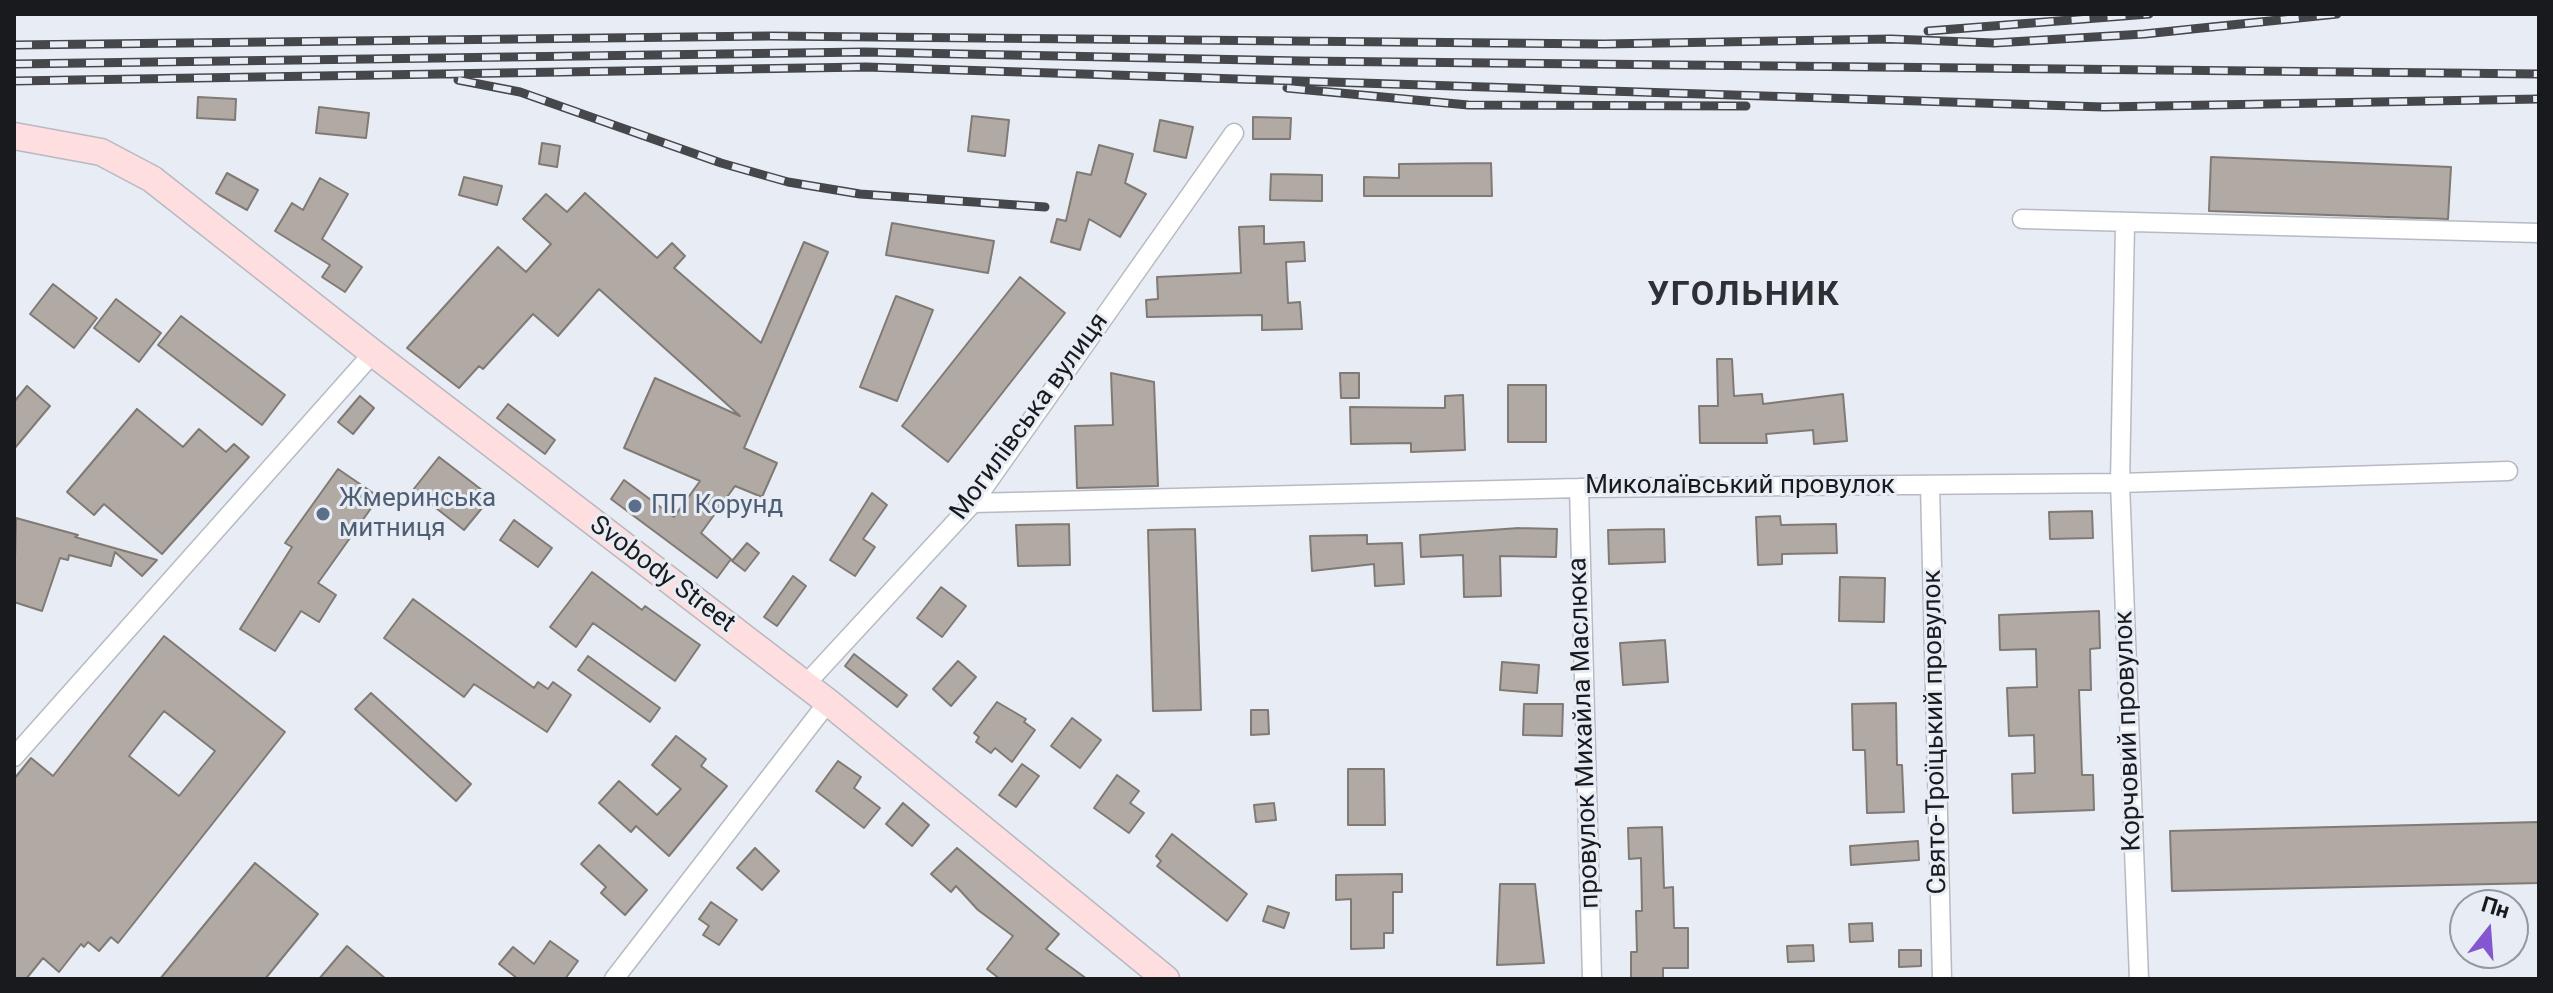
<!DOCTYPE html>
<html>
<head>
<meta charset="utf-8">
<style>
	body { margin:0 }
	#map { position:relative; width:2553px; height:993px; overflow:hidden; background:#e8ecf4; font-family:Roboto,sans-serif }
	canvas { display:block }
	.frame { position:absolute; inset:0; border:16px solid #191a1d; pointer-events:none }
	.north { position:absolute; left:2449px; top:889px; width:80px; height:80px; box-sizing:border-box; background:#e8ecf4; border:2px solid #95989e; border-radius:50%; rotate:17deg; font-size:22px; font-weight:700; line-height:32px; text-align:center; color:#191a1d }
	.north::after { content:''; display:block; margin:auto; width:28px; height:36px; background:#8457d0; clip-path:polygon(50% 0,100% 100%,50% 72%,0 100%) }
</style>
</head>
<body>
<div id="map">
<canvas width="2553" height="993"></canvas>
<div class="frame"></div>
<div class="north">Пн</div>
</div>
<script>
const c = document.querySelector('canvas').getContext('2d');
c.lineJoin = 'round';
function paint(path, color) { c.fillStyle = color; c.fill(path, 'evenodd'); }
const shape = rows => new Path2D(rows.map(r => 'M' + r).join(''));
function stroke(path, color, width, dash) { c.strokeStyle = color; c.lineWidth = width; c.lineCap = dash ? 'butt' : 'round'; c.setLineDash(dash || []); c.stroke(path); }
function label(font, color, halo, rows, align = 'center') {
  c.font = font + ' Roboto,sans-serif'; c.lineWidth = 6; c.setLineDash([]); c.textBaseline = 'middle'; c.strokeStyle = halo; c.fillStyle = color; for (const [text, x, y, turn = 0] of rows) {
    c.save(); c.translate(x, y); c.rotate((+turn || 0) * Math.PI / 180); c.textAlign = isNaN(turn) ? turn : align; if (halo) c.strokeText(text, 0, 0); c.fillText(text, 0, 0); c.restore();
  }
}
const building = shape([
	[198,97,236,99,235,120,197,118,198,97],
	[319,107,369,113,366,138,316,133,319,107],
	[972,116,1009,120,1005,156,968,151,972,116],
	[1253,117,1291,118,1290,139,1253,139,1253,117],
	[1160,120,1193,127,1186,158,1154,151,1160,120],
	[542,143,560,146,557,167,539,164,542,143],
	[1099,145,1133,154,1125,183,1146,194,1120,237,1089,219,1080,250,1051,242,1057,219,1066,221,1077,172,1091,175,1099,145],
	[2211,157,2451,167,2448,219,2209,211,2211,157],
	[1491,163,1492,196,1364,196,1364,177,1399,178,1399,164,1491,163],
	[227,173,258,190,247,210,216,193,227,173],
	[1271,174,1322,175,1322,201,1270,200,1271,174],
	[464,177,502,186,497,205,459,195,464,177],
	[320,178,348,194,322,239,362,267,345,292,322,277,330,265,275,231,292,203,303,210,320,178],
	[585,193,657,258,672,243,685,256,674,268,761,343,804,242,828,252,744,448,777,463,762,497,735,486,701,533,731,559,717,578,611,499,624,480,674,517,700,481,624,448,655,378,740,416,599,289,558,336,533,314,483,369,479,366,459,388,407,348,498,247,526,272,551,244,523,219,546,194,567,212,585,193],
	[892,223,994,241,988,273,886,255,892,223],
	[1264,226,1264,244,1304,242,1305,261,1286,262,1288,303,1300,302,1302,329,1262,330,1262,315,1147,317,1146,300,1158,299,1157,277,1241,273,1239,227,1264,226],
	[1020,277,1065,313,948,462,902,426,1020,277],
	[53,284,97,318,74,348,30,314,53,284],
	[896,296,933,310,897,401,860,387,896,296],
	[116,299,161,333,139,362,94,328,116,299],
	[181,316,285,395,262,425,158,345,181,316],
	[1717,359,1732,359,1734,396,1762,394,1763,404,1843,394,1847,441,1814,444,1813,430,1766,434,1767,443,1700,443,1699,406,1718,406,1717,359],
	[1111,373,1154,382,1158,486,1077,488,1075,426,1113,425,1111,373],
	[1340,373,1359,373,1359,398,1341,398,1340,373],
	[1508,385,1546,385,1546,442,1508,442,1508,385],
	[27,386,50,406,14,449,14,402,27,386],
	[1463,395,1465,450,1411,452,1411,443,1351,444,1350,407,1445,408,1445,396,1463,395],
	[360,396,374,408,353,434,338,422,360,396],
	[508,404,555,440,545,454,497,418,508,404],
	[137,409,183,447,199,429,226,452,234,444,249,457,162,554,104,504,94,515,67,492,137,409],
	[439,457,491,497,464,530,413,490,439,457],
	[338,469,379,497,318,583,336,595,319,622,301,611,275,651,240,629,292,547,285,543,338,469],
	[872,493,887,505,863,539,875,547,855,576,830,560,872,493],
	[2092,511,2093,538,2050,539,2049,512,2092,511],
	[1780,516,1781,525,1836,524,1837,553,1782,554,1782,564,1758,565,1756,517,1780,516],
	[16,518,78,535,75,537,157,560,142,576,115,552,111,566,69,555,68,560,60,558,42,611,14,602,16,518],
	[514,520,552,548,538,567,500,540,514,520],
	[1069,524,1070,565,1018,566,1016,525,1069,524],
	[1519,528,1557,529,1556,557,1500,556,1501,596,1464,597,1463,555,1421,557,1420,535,1519,528],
	[1195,529,1201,710,1153,711,1148,530,1195,529],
	[1664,529,1665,562,1609,564,1608,530,1664,529],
	[1367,535,1367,544,1402,543,1404,584,1375,586,1374,564,1312,571,1310,536,1367,535],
	[747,543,759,553,745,571,732,561,747,543],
	[592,572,642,610,645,606,700,645,675,681,593,623,576,647,550,627,592,572],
	[793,576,806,586,777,626,764,617,793,576],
	[1840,577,1885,578,1884,622,1839,621,1840,577],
	[941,587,966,606,942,637,917,618,941,587],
	[413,599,534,688,538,682,548,689,553,682,571,695,547,732,474,684,464,697,384,638,413,599],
	[2099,611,2100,648,2090,649,2091,690,2079,690,2082,775,2093,775,2094,810,2013,813,2012,774,2035,773,2034,735,2009,736,2007,688,2037,687,2036,649,2000,650,1999,615,2099,611],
	[164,636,285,732,118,943,111,937,99,951,88,942,84,947,81,944,59,972,43,958,26,979,14,979,14,779,31,758,53,776,164,636],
	[164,711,215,751,179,796,129,756,164,711],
	[1665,640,1668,682,1623,685,1620,643,1665,640],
	[854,654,907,695,897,707,845,666,854,654],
	[588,656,660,708,650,722,578,670,588,656],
	[958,661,976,677,951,706,933,689,958,661],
	[1502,662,1539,665,1537,693,1500,690,1502,662],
	[371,693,471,784,456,801,355,709,371,693],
	[997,702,1026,719,1024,722,1035,730,1012,762,995,748,991,753,976,742,979,737,974,733,997,702],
	[1896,703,1897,765,1902,765,1904,812,1867,813,1865,750,1853,750,1852,704,1896,703],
	[1524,704,1563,704,1562,736,1523,735,1524,704],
	[1251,710,1268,710,1269,734,1251,735,1251,710],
	[1072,718,1101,740,1080,768,1051,746,1072,718],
	[676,736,706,759,701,766,727,786,669,856,636,826,631,832,599,803,619,781,657,815,681,789,652,765,676,736],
	[838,761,861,777,854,788,880,808,864,828,816,791,838,761],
	[1022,764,1039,776,1016,807,999,795,1022,764],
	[1348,769,1384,769,1385,825,1348,825,1348,769],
	[1117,775,1139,791,1130,803,1144,813,1129,833,1094,808,1117,775],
	[903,803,929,825,912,846,886,824,903,803],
	[1274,803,1276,820,1256,822,1254,805,1274,803],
	[2539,822,2539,883,2172,891,2170,831,2539,822],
	[1662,827,1664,888,1673,887,1674,928,1688,928,1688,968,1663,968,1663,979,1631,979,1631,952,1637,952,1636,911,1642,911,1641,858,1629,859,1628,828,1662,827],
	[1172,834,1247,894,1227,921,1157,866,1161,861,1156,856,1172,834],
	[1918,841,1919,860,1851,865,1850,846,1918,841],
	[599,845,647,890,625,915,601,893,606,887,581,864,599,845],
	[755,848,779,871,762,890,737,868,755,848],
	[957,848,1059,934,1046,949,1087,979,1000,979,987,969,1013,936,978,910,956,886,951,892,931,874,957,848],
	[255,863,318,914,265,979,160,979,255,863],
	[1402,874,1402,892,1393,892,1393,933,1384,933,1384,948,1351,949,1351,899,1336,900,1336,875,1402,874],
	[1500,884,1535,884,1544,963,1497,965,1500,884],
	[711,902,737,920,719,945,703,935,709,926,699,919,711,902],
	[1268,906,1289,913,1284,928,1263,921,1268,906],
	[1872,923,1873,941,1850,942,1849,924,1872,923],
	[550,941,578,961,565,979,518,979,499,964,513,947,534,964,550,941],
	[1813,945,1814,961,1788,962,1787,946,1813,945],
	[347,946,386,979,319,979,347,946],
	[1899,950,1921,950,1921,966,1899,967,1899,950]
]);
const street = shape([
	[2022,219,2539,233],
	[2125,224,2120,483,2139,979],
	[1930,485,1942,979],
	[1579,488,1592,979],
	[973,503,1579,488,2120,483,2508,471],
	[805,685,973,503,1234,133],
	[14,757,373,353],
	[614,979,828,702]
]);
const secondary = shape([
	[14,136,101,152,152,179,373,353,828,702,1166,979]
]);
const rail = shape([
	[1928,31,2149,14],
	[14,45,770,36,1604,44,1891,39,1994,43,2144,34,2337,14],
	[14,64,864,52,1302,61,2539,74],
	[458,80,520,92,721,163,788,182,860,194,1045,207],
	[14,81,866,67,2104,107,2539,99],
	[1287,88,1468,105,1746,106]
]);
const markers = [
	[635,506,8,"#5c6f8a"],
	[323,514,8,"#5c6f8a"]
];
const streetNames = [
	["Могилівська вулиця",1030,417,-54],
	["Миколаївський провулок",1740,486],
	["Svobody Street",662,575,37],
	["Корчовий провулок",2129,731,-92],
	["Свято-Троїцький провулок",1936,732,-91],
	["провулок Михайла Маслюка",1585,733,-92]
];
const serviceNames = [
	["Жмеринська",339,499],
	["митниця",339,529],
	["ПП Корунд",651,506]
];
const districtNames = [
	["УГОЛЬНИК",1744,296]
];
paint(building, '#b1aaa4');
stroke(building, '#807a74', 2);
stroke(street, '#b7bac2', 21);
stroke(secondary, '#b7bac2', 29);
stroke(street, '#fff', 18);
stroke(secondary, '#fededf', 26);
stroke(rail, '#45474b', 9);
stroke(rail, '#e8ecf4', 6, [18]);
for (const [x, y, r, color] of markers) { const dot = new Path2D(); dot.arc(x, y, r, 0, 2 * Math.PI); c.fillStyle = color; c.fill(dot); stroke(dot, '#e8ecf4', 3); }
label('26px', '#191a1d', '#e8ecf4', streetNames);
label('26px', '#4e5e75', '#e8ecf4', serviceNames, 'left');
c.letterSpacing = '2px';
label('bold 34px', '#2e3036', '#e8ecf4', districtNames);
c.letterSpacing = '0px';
</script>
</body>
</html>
